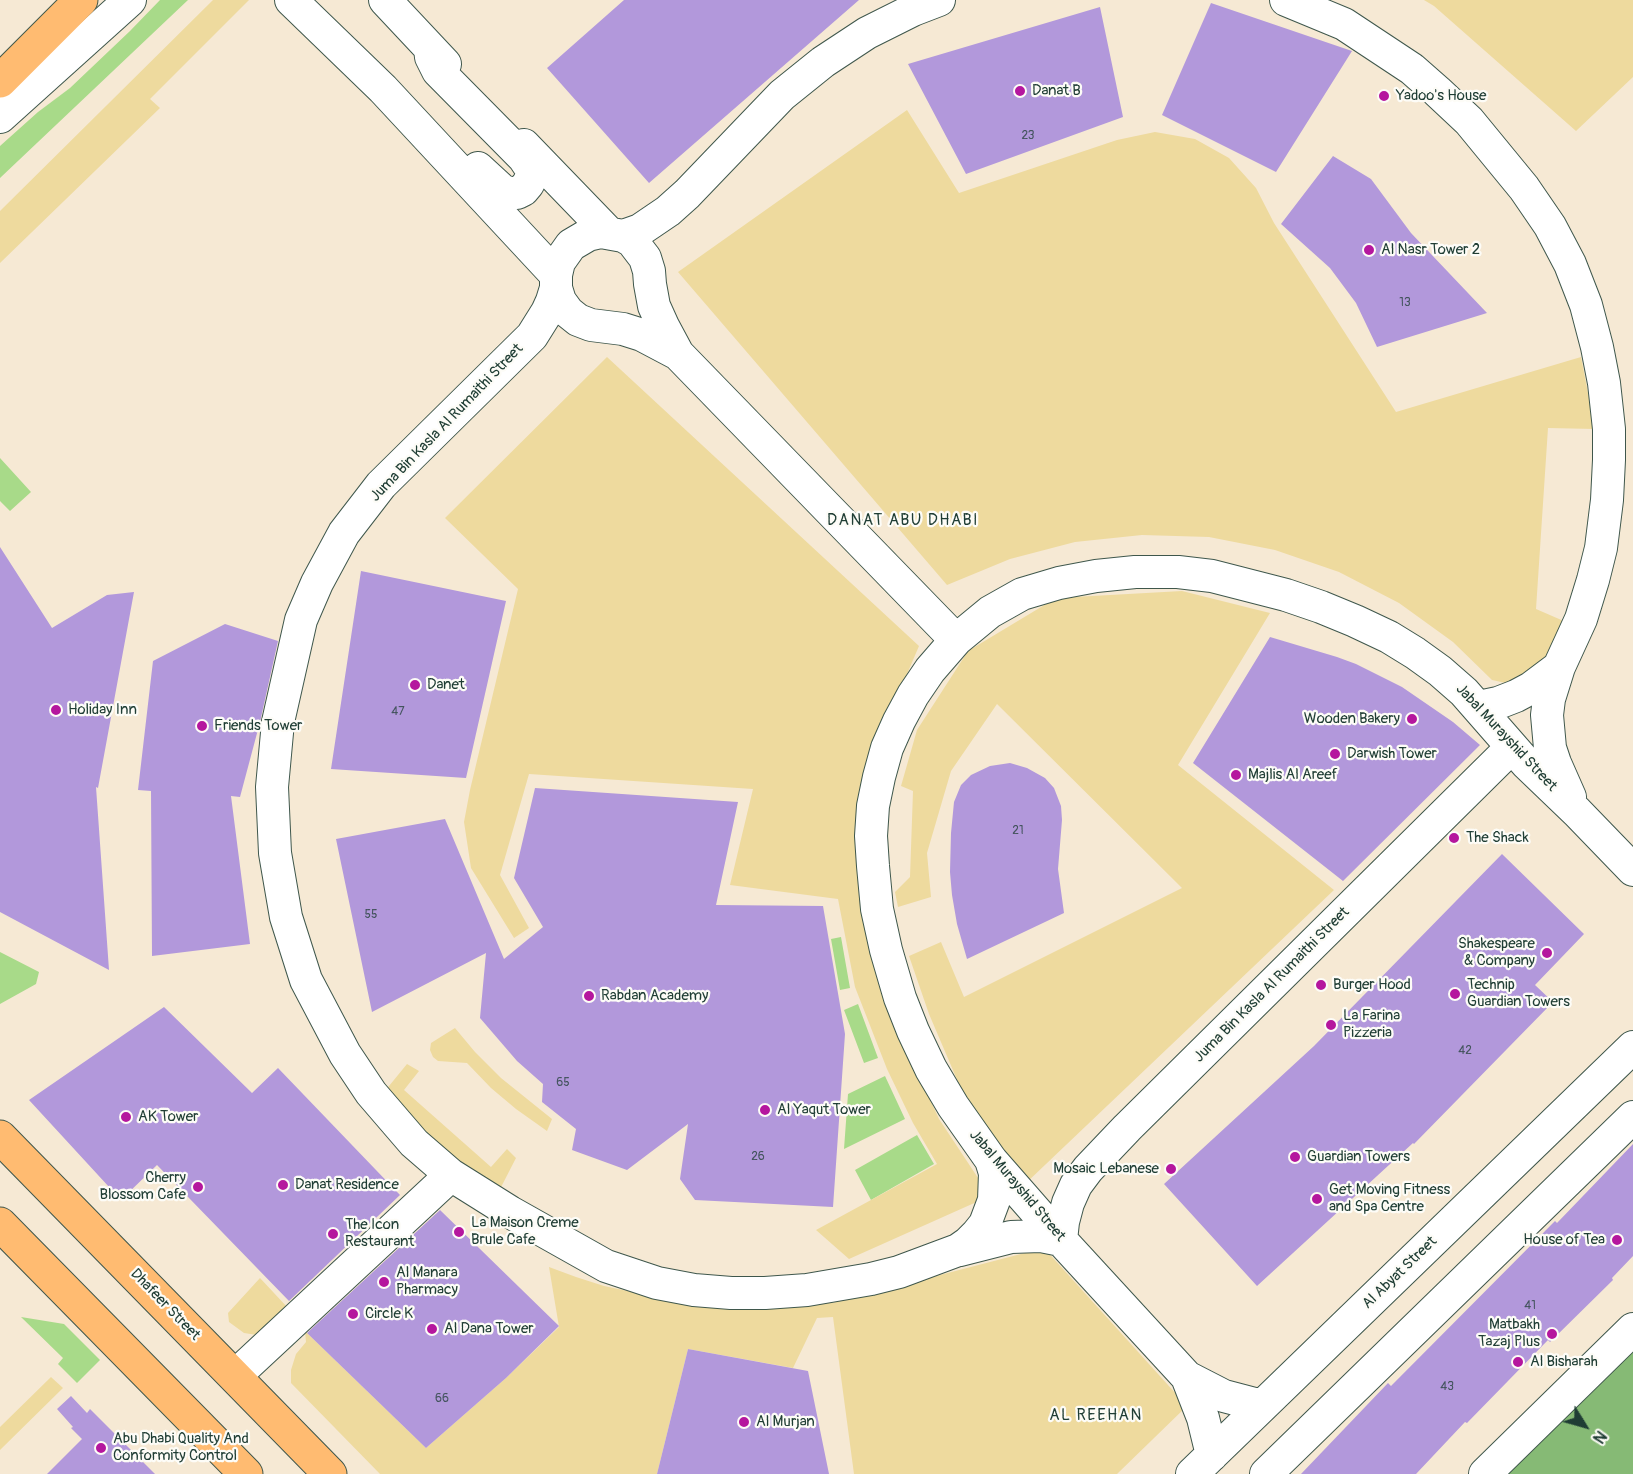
<!DOCTYPE html>
<html>
<head>
<meta charset="utf-8">
<style>
	body { margin:0 }
	#map { position:relative; width:1633px; height:1474px; overflow:hidden; background:#f6e9d4; font-family:Pangolin,sans-serif }
	canvas { display:block }
	.north { position:absolute; left:1555px; top:1396px; width:60px; height:60px; -webkit-text-stroke:4px #fdfcf7; paint-order:stroke; rotate:127deg; font-size:16px; font-weight:700; line-height:24px; text-align:center; color:#1f3d34 }
	.north::after { content:''; display:block; margin:auto; width:21px; height:27px; background:#1f3d34; clip-path:polygon(50% 0,100% 100%,50% 72%,0 100%) }
</style>
</head>
<body>
<div id="map">
<canvas width="1633" height="1474"></canvas>
<div class="north">N</div>
</div>
<script>
const c = document.querySelector('canvas').getContext('2d');
c.lineJoin = 'round';
function paint(path, color) { c.fillStyle = color; c.fill(path, 'evenodd'); }
const shape = rows => new Path2D(rows.map(r => 'M' + r).join(''));
function stroke(path, color, width, dash) { c.strokeStyle = color; c.lineWidth = width; c.lineCap = dash ? 'butt' : 'round'; c.setLineDash(dash || []); c.stroke(path); }
function label(font, color, halo, rows, align = 'center') {
  c.font = font + ' Pangolin,sans-serif'; c.lineWidth = 4.5; c.setLineDash([]); c.textBaseline = 'middle'; c.strokeStyle = halo; c.fillStyle = color; for (const [text, x, y, turn = 0] of rows) {
    c.save(); c.translate(x, y); c.rotate((+turn || 0) * Math.PI / 180); c.textAlign = isNaN(turn) ? turn : align; if (halo) c.strokeText(text, 0, 0); c.fillText(text, 0, 0); c.restore();
  }
}
const green = shape([
	[160,0,188,0,0,178,0,146,38,112,70,88,130,31],
	[0,458,31,492,10,511,0,501],
	[841,937,850,988,840,990,831,939],
	[0,952,39,972,36,984,0,1004],
	[858,1004,878,1058,864,1063,844,1010],
	[885,1076,905,1119,844,1149,848,1094],
	[917,1135,934,1164,871,1200,855,1170],
	[21,1317,64,1324,100,1360,77,1383,58,1364,63,1358]
]);
const forest = shape([
	[1633,1348,1633,1474,1502,1474]
]);
const sand = shape([
	[213,0,249,0,150,99,160,108,0,263,0,211],
	[1424,0,1633,0,1633,77,1576,131,1434,6],
	[907,110,959,193,1117,140,1155,132,1195,139,1229,158,1256,188,1274,223,1396,412,1581,357,1595,429,1548,428,1536,609,1566,622,1554,646,1541,666,1515,685,1492,680,1453,642,1399,603,1339,572,1275,550,1209,537,1142,535,1075,542,1010,559,947,585,678,272],
	[607,357,919,646,872,756,890,1012,939,1119,990,1196,849,1259,816,1230,937,1164,913,1123,887,1069,855,987,838,899,730,885,753,789,529,774,500,875,529,928,514,938,471,868,464,822,470,790,518,589,445,518],
	[1182,591,1270,613,1178,765,1334,890,1025,1184,967,1103,929,1014,909,956,941,942,964,997,1182,888,997,704,951,771,927,853,931,897,898,907,895,892,910,877,913,791,901,786,917,730,968,651,1056,598],
	[455,1028,475,1052,501,1078,552,1119,547,1131,516,1109,491,1088,467,1063,438,1061,433,1057,430,1050,431,1043],
	[407,1064,419,1071,404,1090,491,1167,507,1149,516,1158,498,1193,476,1183,380,1097],
	[1044,1248,1187,1406,1117,1474,854,1474,833,1317,817,1318,793,1368,688,1349,657,1474,380,1474,291,1383,291,1370,296,1354,306,1342,305,1331,426,1448,506,1378,559,1327,549,1267,576,1277,604,1286,661,1298,791,1299,832,1303],
	[260,1278,288,1308,257,1335,244,1333,229,1322,228,1313],
	[51,1377,63,1388,0,1450,0,1427]
]);
const building = shape([
	[624,0,859,0,649,183,547,68],
	[1211,3,1352,51,1276,172,1162,115],
	[1100,7,1123,117,966,174,908,64],
	[1333,156,1371,179,1411,233,1487,313,1377,347,1356,303,1330,268,1281,224],
	[0,547,52,628,107,595,134,592,98,788,96,787,109,970,0,912],
	[361,571,506,601,466,778,331,769],
	[225,624,278,641,260,722,240,797,231,796,250,944,152,956,151,791,138,790,153,661],
	[1270,637,1337,657,1356,664,1402,687,1453,722,1480,745,1343,881,1193,763],
	[1010,763,1027,768,1045,778,1054,788,1061,806,1062,820,1058,869,1064,913,967,959,957,924,952,895,950,872,951,833,954,802,961,785,971,775,990,766],
	[535,788,738,802,716,905,823,906,845,1034,833,1207,695,1200,680,1179,688,1124,627,1170,572,1150,576,1129,542,1102,543,1084,517,1061,480,1018,486,953,372,1012,336,839,445,819,504,959,543,927,514,878],
	[1502,854,1584,934,1535,985,1553,1002,1414,1144,1413,1143,1257,1286,1164,1184,1314,1046],
	[164,1007,252,1093,278,1068,400,1195,289,1301,157,1165,121,1200,29,1100],
	[1633,1144,1633,1256,1612,1278,1613,1280,1550,1342,1548,1340,1467,1423,1465,1422,1416,1474,1301,1474,1388,1383,1391,1386,1555,1221,1557,1223],
	[440,1210,559,1326,506,1378,426,1448,307,1333],
	[688,1349,808,1371,829,1474,657,1474],
	[71,1396,87,1413,90,1409,155,1474,47,1474,82,1439,71,1428,73,1427,57,1409]
]);
const minor = shape([
	[291,0,383,89,556,275],
	[385,0,445,64],
	[939,0,913,10,867,33,823,62,782,95,687,194,668,211,640,230,623,236,601,232,588,235,571,245,559,262,556,275,556,288,552,301,547,312,532,336,381,485,344,533,317,583,301,620,278,722,272,787,275,853,286,917,306,980,345,1054,371,1093,414,1143,451,1175,510,1212,606,1266,657,1283,694,1290,731,1293,765,1293,807,1290,871,1279,899,1272,958,1250,968,1243,977,1234,985,1224,994,1200,995,1173,991,1160],
	[1286,0,1344,24,1412,69,1437,91,1469,121,1524,188,1550,226,1570,264,1586,305,1597,347,1604,383,1609,429,1609,460,1607,500,1601,548,1593,580,1581,619,1559,667,1549,699,1547,715,1550,748,1555,763,1570,797],
	[430,49,431,57,438,71,524,158,532,170,531,178,528,184,523,190,517,193,510,193,503,191,478,168],
	[0,117,130,0],
	[524,145,609,233],
	[623,236,632,241,645,258,649,271,650,284,654,306,663,326,678,354],
	[556,288,560,301,568,312,578,320,591,325,623,329,642,335,678,354,956,640],
	[1479,707,1498,703,1516,696,1531,688,1559,667],
	[960,1250,1011,1237,1041,1236,1061,1240,1063,1222,1068,1203,1076,1185,1088,1169,1127,1128,1512,747],
	[235,1376,451,1175],
	[1187,1377,1203,1418,1212,1455],
	[1262,1406,1224,1396,1187,1377,1061,1240,991,1160,953,1106,931,1069,913,1031,900,998,886,950,877,909,873,866,871,836,873,806,879,777,887,748,899,721,913,695,930,670,956,640,990,612,1022,594,1059,583,1096,576,1135,572,1178,572,1212,576,1286,595,1321,607,1355,621,1389,637,1415,653,1440,671,1464,692,1527,764,1577,812,1633,870],
	[1192,1474,1633,1047],
	[1266,1474,1633,1117],
	[1485,1474,1633,1329]
]);
const major = shape([
	[0,81,81,0],
	[0,1137,330,1474],
	[0,1224,246,1474]
]);
const markers = [
	[1020,91,6,"#b5179e"],
	[1384,96,6,"#b5179e"],
	[1369,250,6,"#b5179e"],
	[415,685,6,"#b5179e"],
	[56,710,6,"#b5179e"],
	[1412,719,6,"#b5179e"],
	[202,726,6,"#b5179e"],
	[1335,754,6,"#b5179e"],
	[1236,775,6,"#b5179e"],
	[1454,838,6,"#b5179e"],
	[1547,953,6,"#b5179e"],
	[1321,985,6,"#b5179e"],
	[1455,994,6,"#b5179e"],
	[589,996,6,"#b5179e"],
	[1331,1025,6,"#b5179e"],
	[765,1110,6,"#b5179e"],
	[126,1117,6,"#b5179e"],
	[1295,1157,6,"#b5179e"],
	[1171,1169,6,"#b5179e"],
	[283,1185,6,"#b5179e"],
	[198,1187,6,"#b5179e"],
	[1317,1199,6,"#b5179e"],
	[459,1232,6,"#b5179e"],
	[333,1234,6,"#b5179e"],
	[1617,1240,6,"#b5179e"],
	[384,1282,6,"#b5179e"],
	[353,1314,6,"#b5179e"],
	[432,1329,6,"#b5179e"],
	[1552,1334,6,"#b5179e"],
	[1518,1362,6,"#b5179e"],
	[744,1422,6,"#b5179e"],
	[101,1448,6,"#b5179e"]
];
const numberNames = [
	["23",1028,136],
	["13",1405,303],
	["47",398,712],
	["21",1018,831],
	["55",371,915],
	["42",1465,1051],
	["65",563,1083],
	["26",758,1157],
	["41",1530,1306],
	["43",1447,1387],
	["66",442,1399]
];
const poiNames = [
	["Danat B",1032,91],
	["Yadoo's House",1396,96],
	["Al Nasr Tower 2",1381,250],
	["Danet",427,685],
	["Holiday Inn",68,710],
	["Wooden Bakery",1400,719,"right"],
	["Friends Tower",214,726],
	["Darwish Tower",1347,754],
	["Majlis Al Areef",1248,775],
	["The Shack",1466,838],
	["Shakespeare",1535,944,"right"],
	["& Company",1535,961,"right"],
	["Burger Hood",1333,985],
	["Technip",1467,985],
	["Guardian Towers",1467,1002],
	["Rabdan Academy",601,996],
	["La Farina",1343,1016],
	["Pizzeria",1343,1033],
	["Al Yaqut Tower",777,1110],
	["AK Tower",138,1117],
	["Guardian Towers",1307,1157],
	["Mosaic Lebanese",1159,1169,"right"],
	["Cherry",186,1178,"right"],
	["Blossom Cafe",186,1195,"right"],
	["Danat Residence",295,1185],
	["Get Moving Fitness",1329,1190],
	["and Spa Centre",1329,1207],
	["La Maison Creme",471,1223],
	["Brule Cafe",471,1240],
	["The Icon",345,1225],
	["Restaurant",345,1242],
	["House of Tea",1605,1240,"right"],
	["Al Manara",396,1273],
	["Pharmacy",396,1290],
	["Circle K",365,1314],
	["Matbakh",1540,1325,"right"],
	["Tazaj Plus",1540,1342,"right"],
	["Al Dana Tower",444,1329],
	["Al Bisharah",1530,1362],
	["Al Murjan",756,1422],
	["Abu Dhabi Quality And",113,1439],
	["Conformity Control",113,1456]
];
const streetNames = [
	["Juma Bin Kasla Al Rumaithi Street",447,423,-46],
	["Jabal Murayshid Street",1506,738,47],
	["Juma Bin Kasla Al Rumaithi Street",1272,985,-45],
	["Jabal Murayshid Street",1017,1186,50],
	["Al Abyat Street",1400,1273,-44],
	["Dhafeer Street",165,1305,46]
];
const neighbourhoodNames = [
	["DANAT ABU DHABI",903,521],
	["AL REEHAN",1096,1416]
];
paint(green, '#a8da89');
paint(forest, '#86ba75');
paint(sand, '#eeda9e');
paint(building, '#b298db');
stroke(minor, '#3f574c', 34);
stroke(major, '#3f574c', 35);
stroke(minor, '#fff', 32);
stroke(major, '#ffbb71', 33);
for (const [x, y, r, color] of markers) { const dot = new Path2D(); dot.arc(x, y, r, 0, 2 * Math.PI); c.fillStyle = color; c.fill(dot); stroke(dot, '#fdfcf7', 2); }
label('12px', '#44545e', null, numberNames);
label('15px', '#1f3d34', '#fdfcf7', poiNames, 'left');
label('15px', '#1f3d34', '#fdfcf7', streetNames);
c.letterSpacing = '1.5px';
label('16px', '#1f3d34', '#fdfcf7', neighbourhoodNames);
c.letterSpacing = '0px';
</script>
</body>
</html>
